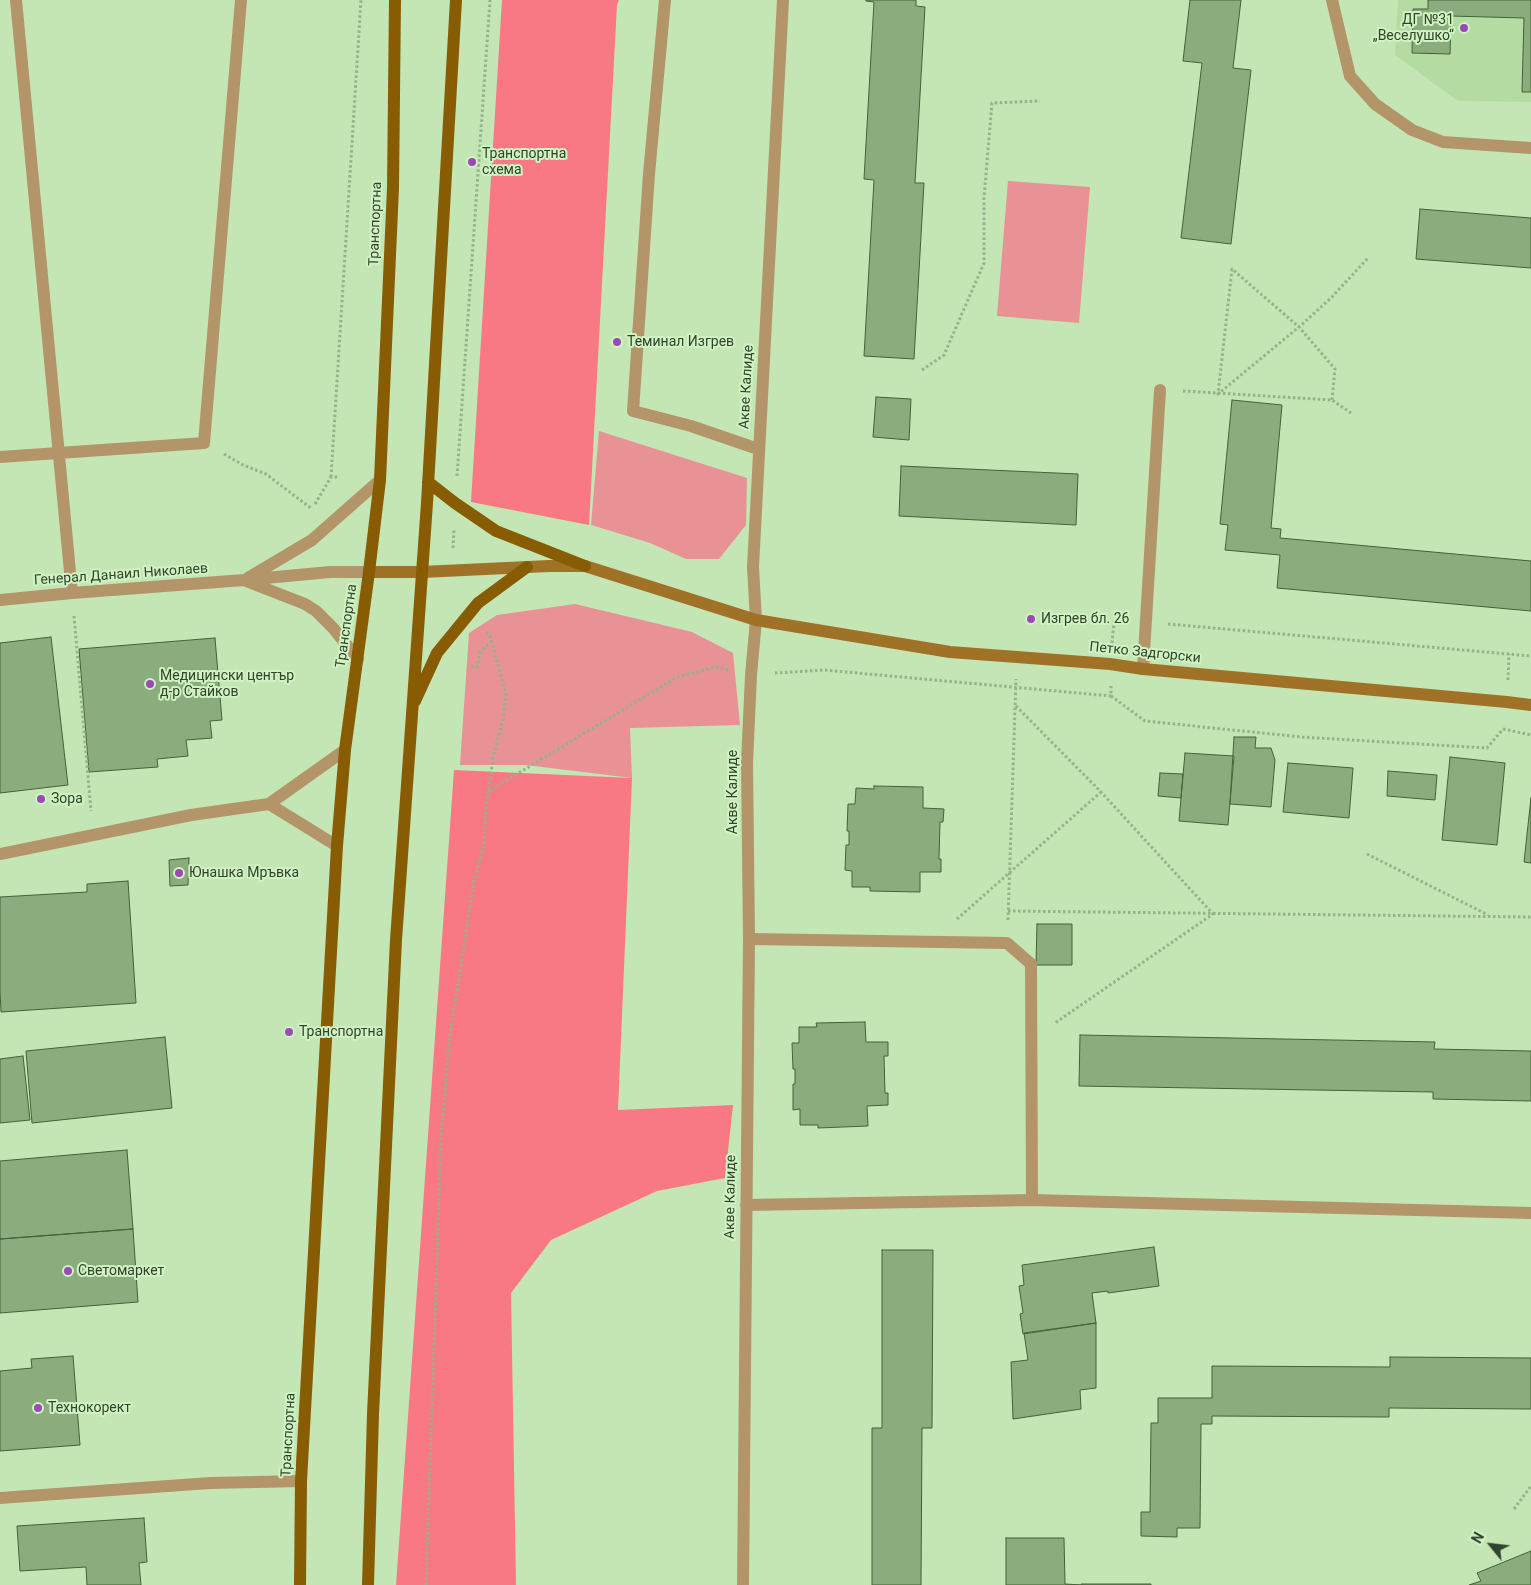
<!DOCTYPE html>
<html>
<head>
<meta charset="utf-8">
<style>
	body { margin:0 }
	#map { position:relative; width:1531px; height:1585px; overflow:hidden; background:#c3e6b4; font-family:Roboto,sans-serif }
	canvas { display:block }
	.north { position:absolute; left:1466px; top:1520px; width:50px; height:50px; -webkit-text-stroke:4px #cff3c1; paint-order:stroke; rotate:299deg; font-size:14px; font-weight:700; line-height:20px; text-align:center; color:#33422e }
	.north::after { content:''; display:block; margin:auto; width:18px; height:22px; background:#33422e; clip-path:polygon(50% 0,100% 100%,50% 72%,0 100%) }
</style>
</head>
<body>
<div id="map">
<canvas width="1531" height="1585"></canvas>
<div class="north">N</div>
</div>
<script>
const c = document.querySelector('canvas').getContext('2d');
c.lineJoin = 'round';
function paint(path, color) { c.fillStyle = color; c.fill(path, 'evenodd'); }
const shape = rows => new Path2D(rows.map(r => 'M' + r).join(''));
function stroke(path, color, width, dash) { c.strokeStyle = color; c.lineWidth = width; c.lineCap = dash ? 'butt' : 'round'; c.setLineDash(dash || []); c.stroke(path); }
function label(font, color, halo, rows, align = 'center') {
  c.font = font + ' Roboto,sans-serif'; c.lineWidth = 4; c.setLineDash([]); c.textBaseline = 'middle'; c.strokeStyle = halo; c.fillStyle = color; for (const [text, x, y, turn = 0] of rows) {
    c.save(); c.translate(x, y); c.rotate((+turn || 0) * Math.PI / 180); c.textAlign = isNaN(turn) ? turn : align; if (halo) c.strokeText(text, 0, 0); c.fillText(text, 0, 0); c.restore();
  }
}
const built = shape([
	[1398,0,1531,0,1531,102,1458,101,1395,55]
]);
const green = shape([
	[1008,181,1090,187,1079,323,997,316],
	[599,431,747,478,746,525,719,559,686,559,650,543,591,525],
	[575,604,692,632,733,653,740,725,630,728,632,778,526,765,460,765,469,633,497,615]
]);
const forest = shape([
	[502,0,619,0,617,5,589,525,471,502],
	[454,770,632,778,618,1110,733,1105,725,1178,657,1191,551,1240,511,1293,516,1585,396,1585]
]);
const building = shape([
	[866,0,916,0,916,6,925,7,915,183,924,183,914,359,864,356,874,180,864,179,874,2,866,1,866,0],
	[1190,0,1241,0,1233,68,1251,70,1231,244,1181,238,1202,63,1183,61,1190,0],
	[1428,0,1531,0,1531,92,1522,92,1524,18,1451,16,1450,54,1412,53,1413,9,1428,9,1428,0],
	[1420,209,1531,218,1531,268,1416,259,1420,209],
	[876,397,911,399,909,440,873,437,876,397],
	[1232,400,1282,405,1271,528,1281,529,1280,538,1531,561,1531,611,1277,588,1280,555,1225,550,1228,525,1220,524,1232,400],
	[901,466,1078,474,1076,525,899,516,901,466],
	[51,637,68,785,0,793,0,643,51,637],
	[215,638,222,720,210,721,212,738,186,740,188,756,157,759,158,767,89,772,79,649,215,638],
	[1234,737,1256,737,1255,748,1271,748,1275,760,1271,807,1230,804,1234,737],
	[1185,753,1234,756,1228,825,1179,821,1185,753],
	[1450,757,1505,763,1497,845,1442,840,1450,757],
	[1288,763,1353,768,1349,818,1283,812,1288,763],
	[1388,771,1437,775,1435,800,1387,796,1388,771],
	[1160,773,1183,774,1181,798,1158,796,1160,773],
	[874,786,923,787,923,808,944,809,943,822,940,822,939,859,941,859,941,872,920,872,920,892,870,891,870,887,852,887,852,871,845,870,846,845,849,845,849,831,847,831,848,804,855,804,856,788,874,789,874,786],
	[1531,798,1531,863,1524,862,1531,798],
	[189,858,188,885,170,886,169,860,189,858],
	[128,881,136,1003,1,1012,0,991,0,897,87,892,87,884,128,881],
	[1037,924,1072,924,1072,965,1036,965,1037,924],
	[865,1022,866,1042,888,1042,888,1056,884,1056,885,1093,888,1093,888,1105,867,1106,868,1126,818,1128,818,1125,800,1125,800,1109,793,1110,793,1084,795,1084,795,1069,793,1069,792,1043,799,1043,799,1027,817,1027,816,1023,865,1022],
	[1080,1035,1435,1042,1434,1049,1531,1051,1531,1101,1433,1099,1433,1092,1079,1086,1080,1035],
	[165,1037,172,1108,32,1123,26,1051,165,1037],
	[23,1056,30,1120,0,1123,0,1059,23,1056],
	[127,1150,133,1229,0,1239,0,1161,127,1150],
	[133,1229,138,1302,0,1313,0,1239,133,1229],
	[1154,1247,1159,1286,1108,1293,1108,1291,1092,1293,1096,1323,1023,1334,1020,1314,1023,1313,1019,1286,1024,1285,1022,1265,1154,1247],
	[882,1250,933,1250,932,1428,922,1428,921,1585,872,1585,872,1428,882,1428,882,1250],
	[1096,1323,1096,1388,1080,1390,1081,1409,1013,1419,1011,1362,1028,1360,1024,1333,1096,1323],
	[73,1356,80,1445,0,1451,0,1371,32,1368,31,1359,73,1356],
	[1390,1357,1531,1358,1531,1409,1389,1408,1389,1417,1212,1416,1212,1424,1201,1424,1200,1528,1177,1528,1177,1537,1141,1536,1141,1512,1150,1512,1151,1423,1158,1423,1158,1398,1212,1398,1212,1366,1390,1367,1390,1357],
	[144,1518,147,1562,139,1563,141,1585,87,1585,86,1567,20,1571,17,1526,144,1518],
	[1006,1538,1064,1538,1065,1584,1082,1585,1006,1585,1006,1538],
	[1531,1551,1531,1585,1469,1585,1481,1581,1477,1573,1531,1551],
	[1082,1584,1151,1584,1151,1585,1082,1585,1082,1584]
]);
const path = shape([
	[922,370,944,355,984,263,984,198,992,103,1040,101],
	[1183,391,1332,400,1351,413],
	[1332,400,1335,369,1299,327,1232,269,1218,394,1299,327,1331,298,1368,258],
	[224,454,243,465,266,474,312,509],
	[457,476,490,0],
	[331,477,361,0],
	[315,504,331,477,338,477],
	[453,548,454,529],
	[74,616,91,811],
	[1168,624,1531,656],
	[1112,643,1114,622,1124,622],
	[471,666,477,667,480,652,491,642],
	[775,673,824,670,1111,696,1111,686],
	[1508,680,1509,654],
	[1111,696,1145,721,1301,737,1487,748,1503,729],
	[1016,706,1101,792,1213,914,1055,1023],
	[1503,729,1531,735],
	[489,791,677,677,716,667,729,670],
	[1367,854,1488,915],
	[1008,911,1531,917],
	[957,919,1101,792],
	[1008,920,1016,679],
	[1514,1509,1531,1486],
	[426,1585,441,1139,449,1042,474,881,484,845,486,805,494,754,503,719,506,694,490,636,484,631]
]);
const lane = shape([
	[16,0,72,593],
	[665,0,649,174,633,411,691,426,758,449],
	[0,457,204,443,241,0],
	[248,578,312,540,380,480],
	[246,581,305,604,316,611,333,628,358,659],
	[0,600,72,593,244,580,330,572,369,572],
	[1143,669,1160,390],
	[749,939,1007,943,1031,964,1032,1200],
	[0,1498,210,1483,301,1481]
]);
const street = shape([
	[1332,0,1350,76,1375,104,1412,130,1443,142,1531,148],
	[269,804,337,846],
	[0,854,191,815,269,804,345,750],
	[746,1205,1032,1200,1531,1213],
	[743,1585,749,939,747,763,751,675,756,620,753,567,783,0]
]);
const secondary = shape([
	[369,572,422,572,549,566,585,566,756,620,950,652,1110,664,1143,669,1507,702,1531,705]
]);
const primary = shape([
	[428,482,455,503,496,531,585,566],
	[415,701,437,653,478,603,527,567],
	[300,1585,301,1481,337,846,345,750,369,572,380,480,393,188,395,0],
	[368,1585,373,1414,396,940,427,503,456,0]
]);
const markers = [
	[1464,28,5,"#9c49b8"],
	[472,162,5,"#9c49b8"],
	[617,342,5,"#9c49b8"],
	[1031,619,5,"#9c49b8"],
	[150,684,5,"#9c49b8"],
	[41,799,5,"#9c49b8"],
	[179,873,5,"#9c49b8"],
	[289,1032,5,"#9c49b8"],
	[68,1271,5,"#9c49b8"],
	[38,1408,5,"#9c49b8"]
];
const poiNames = [
	["ДГ №31",1454,20,"right"],
	["„Веселушко“",1454,36,"right"],
	["Транспортна",482,154],
	["схема",482,170],
	["Теминал Изгрев",627,342],
	["Изгрев бл. 26",1041,619],
	["Медицински център",160,676],
	["д-р Стайков",160,692],
	["Зора",51,799],
	["Юнашка Мръвка",189,873],
	["Транспортна",299,1032],
	["Светомаркет",78,1271],
	["Технокорект",48,1408]
];
const streetNames = [
	["Транспортна",376,224,-88],
	["Акве Калиде",747,387,-87],
	["Генерал Данаил Николаев",121,575,-4],
	["Транспортна",347,626,-82],
	["Петко Задгорски",1145,653,6],
	["Акве Калиде",733,792,-90],
	["Акве Калиде",731,1197,-89],
	["Транспортна",289,1435,-87]
];
paint(built, '#b3dba2');
paint(green, '#e89296');
paint(forest, '#f87983');
paint(building, '#8bad7d');
stroke(building, '#436236', 1);
stroke(path, '#95b28a', 3, [2.5, 2.5]);
stroke(lane, '#b39569', 12);
stroke(street, '#b39569', 12);
stroke(secondary, '#9f7227', 12);
stroke(primary, '#875c03', 12);
for (const [x, y, r, color] of markers) { const dot = new Path2D(); dot.arc(x, y, r, 0, 2 * Math.PI); c.fillStyle = color; c.fill(dot); stroke(dot, '#cff3c1', 2); }
label('14px', '#33422e', '#cff3c1', poiNames, 'left');
label('14px', '#33422e', '#cff3c1', streetNames);
</script>
</body>
</html>
